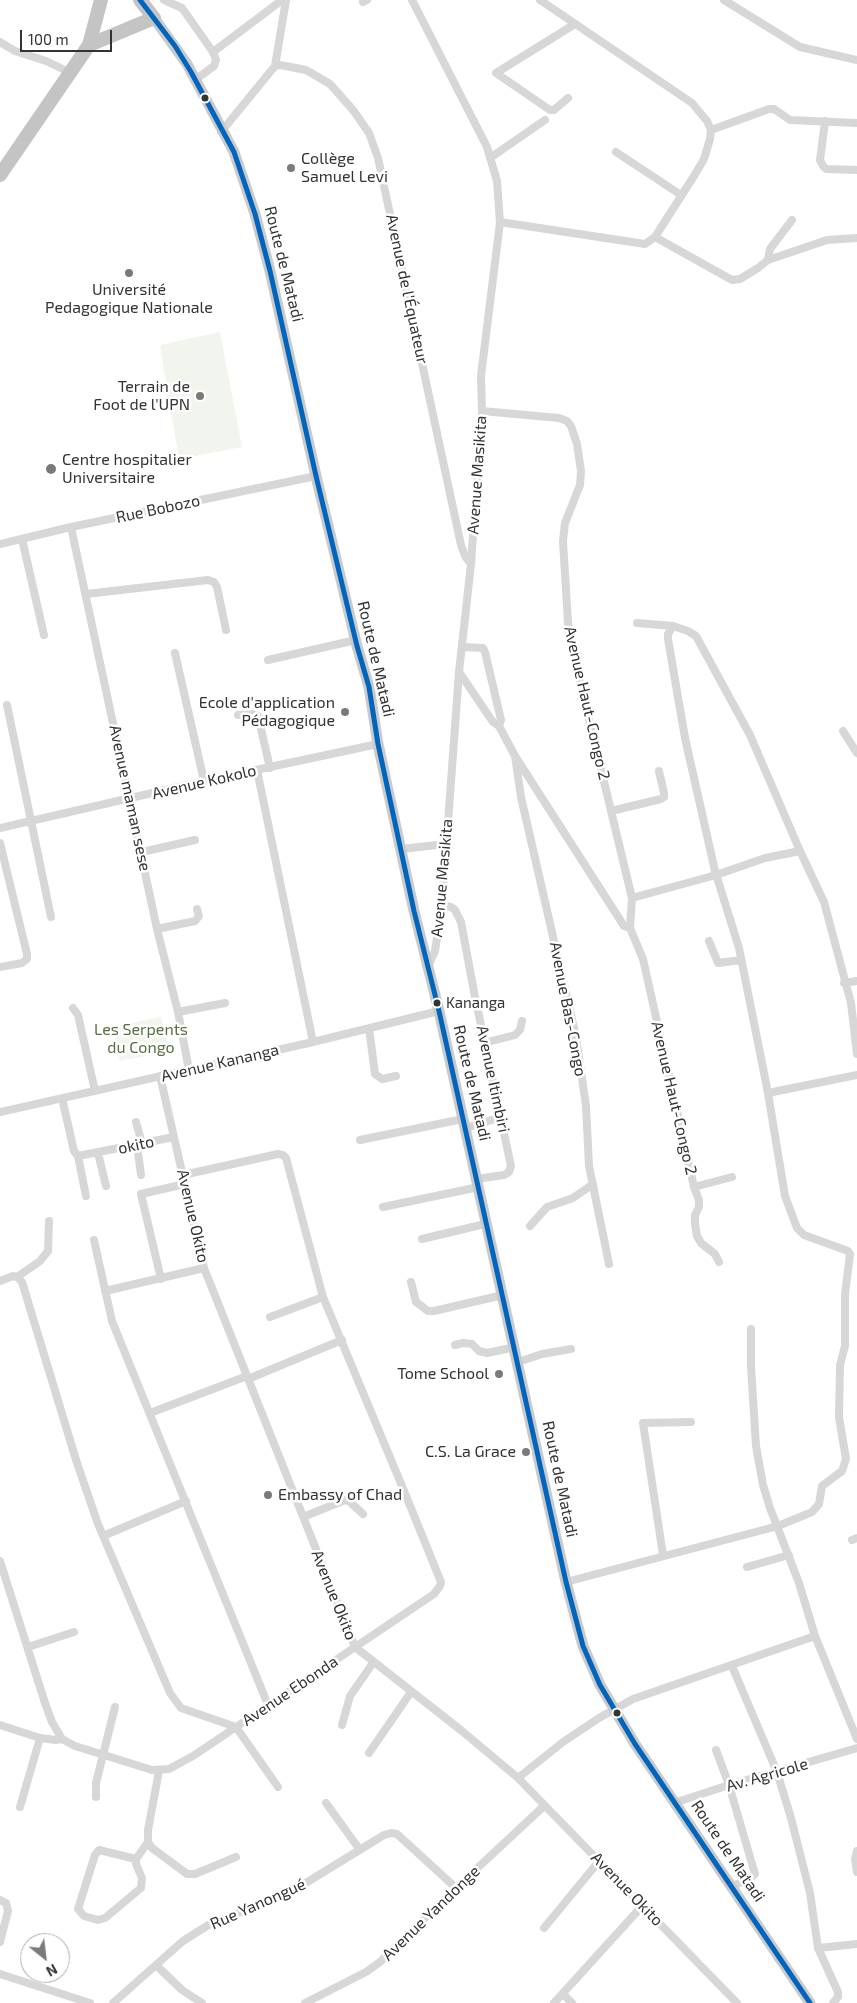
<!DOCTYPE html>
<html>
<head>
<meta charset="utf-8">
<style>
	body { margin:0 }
	#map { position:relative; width:857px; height:2003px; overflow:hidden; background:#fff; font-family:"Exo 2",sans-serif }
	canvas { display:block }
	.north { position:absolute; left:20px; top:1933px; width:50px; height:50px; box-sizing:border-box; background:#fff; border:1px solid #adadad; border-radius:50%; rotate:151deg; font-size:14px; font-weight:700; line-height:20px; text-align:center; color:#333 }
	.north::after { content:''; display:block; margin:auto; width:18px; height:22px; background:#7a7a7a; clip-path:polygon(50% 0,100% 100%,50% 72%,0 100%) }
	.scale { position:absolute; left:20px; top:30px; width:92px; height:22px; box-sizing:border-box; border:2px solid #333; border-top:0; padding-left:6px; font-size:15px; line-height:18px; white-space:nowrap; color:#333; -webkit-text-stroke:4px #fff; paint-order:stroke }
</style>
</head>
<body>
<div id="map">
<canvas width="857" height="2003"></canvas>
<div class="north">N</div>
<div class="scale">100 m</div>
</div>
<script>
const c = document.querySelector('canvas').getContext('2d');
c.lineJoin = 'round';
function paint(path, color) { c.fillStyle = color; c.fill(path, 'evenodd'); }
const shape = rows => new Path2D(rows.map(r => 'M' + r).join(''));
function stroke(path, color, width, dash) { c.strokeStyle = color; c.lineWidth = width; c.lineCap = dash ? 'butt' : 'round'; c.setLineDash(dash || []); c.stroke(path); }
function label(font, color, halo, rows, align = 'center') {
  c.font = font + ' "Exo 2",sans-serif'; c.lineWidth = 5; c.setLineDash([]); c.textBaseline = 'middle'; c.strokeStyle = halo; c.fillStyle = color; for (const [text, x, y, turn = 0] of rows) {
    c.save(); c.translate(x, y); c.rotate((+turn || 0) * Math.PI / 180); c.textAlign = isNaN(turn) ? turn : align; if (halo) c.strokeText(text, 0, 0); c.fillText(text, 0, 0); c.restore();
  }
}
const green = shape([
	[220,332,242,447,179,459,160,345],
	[161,1017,170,1051,120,1061,112,1027]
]);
const street = shape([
	[164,0,182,8,213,52,216,60,214,66,195,80],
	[412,0,487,147,497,181,500,222,481,376,482,411,471,564,459,672,442,905,435,951,428,967],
	[724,0,800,47,857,60],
	[363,2,367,0],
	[0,42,15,51,46,61,71,73],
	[213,52,282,0],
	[275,66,280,65,306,70,330,84,353,110,369,133,378,158,461,545,465,556,471,564],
	[568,98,554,110,550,110,496,73,575,24],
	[825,121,820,160,823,166,826,169,857,170],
	[711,130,769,109,774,109,790,120,857,123],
	[221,132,275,66,286,0],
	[616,152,681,195],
	[490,158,545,120],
	[500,222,645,244,655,237,694,176,704,159,710,139,711,130,707,121,692,103,540,0],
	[655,237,732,280,740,279,758,268,768,260,827,240,857,238],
	[768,260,770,249,792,220],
	[482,411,559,418,567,421,571,426,577,444,581,471,580,485,565,523,563,541,568,623,573,653,632,898],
	[71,527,157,929,178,1012,189,1070],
	[22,539,44,635],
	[0,544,71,527,316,476],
	[86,594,208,580,214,582,217,587,226,630],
	[637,623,673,626,688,631,696,636,750,735,800,851],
	[462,647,483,648,485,652,501,720,499,726],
	[175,653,204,781],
	[268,660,356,640],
	[459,672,493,722,499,726,515,756,624,926,630,928],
	[7,705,51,917],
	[238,715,252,714,258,716,270,768],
	[843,731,857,753],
	[515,756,521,797,576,1037,586,1106,589,1166,609,1264],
	[257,770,313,1042],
	[611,811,661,799,664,797,664,793,659,771],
	[0,828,204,781,378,744],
	[0,843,27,954,27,959,22,963,0,967],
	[401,849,446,844],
	[142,852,195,840],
	[442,905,451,907,455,910,461,922,475,997,511,1166,509,1172,504,1175,477,1179],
	[157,929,195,921,199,916,197,909],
	[709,941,718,963,741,960],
	[844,983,857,981],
	[73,1008,78,1015,95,1091],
	[178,1012,225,1003],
	[369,1028,375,1074,382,1079,396,1076],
	[484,1043,515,1035,520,1030,522,1021],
	[160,1076,204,1268,355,1647,462,1731,518,1778,737,2003],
	[768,1093,857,1075],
	[62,1098,74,1151,78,1156,174,1137],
	[0,1112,313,1042,439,1011],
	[136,1122,142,1144],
	[466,1128,501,1117],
	[360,1140,463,1119],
	[137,1145,141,1175],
	[98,1153,106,1186],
	[78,1156,86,1196],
	[694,1187,732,1177],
	[383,1207,479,1187],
	[530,1226,547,1207,573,1198,593,1184],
	[422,1239,485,1224],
	[94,1240,112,1321,268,1705],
	[719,1262,715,1254,701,1243,697,1236,695,1224,695,1215,699,1207,699,1200,694,1187,647,977,643,959,630,928,632,898,716,875,765,858,800,851,824,902,851,1003,857,1054],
	[17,1277,40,1261,48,1251,49,1221],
	[161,1279,141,1194,185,1184],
	[0,1281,13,1276,17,1277,22,1282,77,1463,98,1524,170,1693,181,1708,236,1727,278,1787],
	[411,1282,416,1302,428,1311,434,1311,503,1295],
	[105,1291,204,1268],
	[270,1317,323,1297],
	[751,1329,751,1367,756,1446,763,1485,770,1508,799,1583,815,1636,857,1739],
	[455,1345,463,1343,472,1344,479,1351,487,1353,515,1347],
	[518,1362,542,1354,571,1349],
	[248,1379,342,1340],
	[150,1413,247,1376],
	[303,1517,345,1500,349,1501,363,1514],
	[103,1536,186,1501],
	[852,1540,857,1538],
	[663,1555,643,1423,691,1422],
	[0,1561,45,1703,52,1722,62,1739,75,1746,152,1770,169,1769,193,1756,434,1594,440,1586,441,1582,402,1486,323,1297,286,1158,283,1155,278,1154,183,1175],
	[747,1567,789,1555],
	[566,1582,778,1526,812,1512,819,1504,822,1486,842,1471,846,1459,839,1417,840,1365,845,1346,845,1294,850,1254,848,1251,804,1235,797,1228,785,1196,768,1093,739,948,715,871,685,738,668,639,668,634,673,626],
	[28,1647,74,1632],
	[732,1666,777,1772,791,1818,810,1893,818,1948,838,1992,838,1997,833,2003],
	[0,1725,40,1738,56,1740,62,1739],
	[342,1725,350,1696,373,1663],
	[716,1750,729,1785,755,1874,750,1879,732,1886],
	[369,1753,411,1692],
	[159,1771,148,1830,148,1842,152,1848,187,1874,195,1874,236,1857],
	[518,1778,563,1742,599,1718,633,1699,815,1636],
	[96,1797,96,1783,115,1707],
	[677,1802,729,1785,857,1748],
	[326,1803,360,1850],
	[20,1807,40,1738],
	[857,1851,855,1859,857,1872],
	[136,1859,99,1850,95,1855,78,1909,84,1916,98,1920,105,1918,141,1888,142,1878,136,1864,136,1859,148,1842],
	[0,1900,6,1903,8,1911,0,1942],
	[544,1928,600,1860],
	[818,1948,857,1944],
	[157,1966,182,1990,202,2003],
	[0,1974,90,2003],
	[563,1994,572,2003],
	[113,2003,183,1941,210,1924,291,1892,384,1835,391,1833,397,1834,456,1888],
	[305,2003,366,1972,380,1962,456,1888,544,1806],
	[554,2003,643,1905]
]);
const primary = shape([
	[154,18,187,64,234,152,255,214,270,271,316,476,357,646,369,687,378,744,414,911,439,1011,566,1582,583,1646,600,1685,635,1744,810,2003]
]);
const highway = shape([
	[89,45,154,18,140,0],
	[0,175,89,45,101,0]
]);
const bus1 = shape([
	[140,0,175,46,191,72,234,152,255,214,270,271,316,476,357,646,369,687,378,744,414,911,439,1011,566,1582,583,1646,600,1685,635,1744,810,2003]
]);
const markers = [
	[205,98,4.5,"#333"],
	[291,168,5,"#7a7a7a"],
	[129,273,5,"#7a7a7a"],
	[200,396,5,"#7a7a7a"],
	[51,469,6,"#7a7a7a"],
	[345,712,5,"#7a7a7a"],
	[437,1003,4.5,"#333"],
	[499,1374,5,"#7a7a7a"],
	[526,1452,5,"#7a7a7a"],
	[268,1495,5,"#7a7a7a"],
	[617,1713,4.5,"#333"]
];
const busNames = [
	["Kananga",446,1003]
];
const poiNames = [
	["Collège",301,159,"left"],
	["Samuel Levi",301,177,"left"],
	["Université",129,290,"center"],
	["Pedagogique Nationale",129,308,"center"],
	["Terrain de",190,387],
	["Foot de l'UPN",190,405],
	["Centre hospitalier",62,460,"left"],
	["Universitaire",62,478,"left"],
	["Ecole d'application",335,703],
	["Pédagogique",335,721],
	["Tome School",489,1374],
	["C.S. La Grace",516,1452],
	["Embassy of Chad",278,1495,"left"]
];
const streetNames = [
	["Route de Matadi",284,264,76],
	["Avenue de l'Équateur",407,289,78],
	["Avenue Masikita",477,475,-86],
	["Rue Bobozo",158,509,-12],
	["Route de Matadi",376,659,77],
	["Avenue Haut-Congo 2",587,703,77],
	["Avenue Kokolo",204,782,-13],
	["Avenue maman sese",130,798,78],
	["Avenue Masikita",442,878,-85],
	["Avenue Bas-Congo",568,1009,79],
	["Avenue Kananga",220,1063,-13],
	["Avenue Itimbiri",493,1079,78],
	["Route de Matadi",472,1083,77],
	["Avenue Haut-Congo 2",674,1098,77],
	["okito",136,1145,-12],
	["Avenue Okito",193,1216,77],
	["Route de Matadi",560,1479,78],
	["Avenue Okito",334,1595,68],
	["Avenue Ebonda",290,1691,-34],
	["Av. Agricole",767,1775,-16],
	["Route de Matadi",728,1851,56],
	["Avenue Okito",627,1889,46],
	["Rue Yanongué",258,1904,-24],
	["Avenue Yandonge",431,1913,-44]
];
const parkNames = [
	["Les Serpents",141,1030],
	["du Congo",141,1048]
];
paint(green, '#f1f5ed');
stroke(street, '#d7d7d7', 8);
stroke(primary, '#cacaca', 11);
stroke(highway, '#c4c4c4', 14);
stroke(bus1, '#0065bd', 5);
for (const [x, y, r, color] of markers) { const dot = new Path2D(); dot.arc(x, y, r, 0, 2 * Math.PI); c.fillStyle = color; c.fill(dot); stroke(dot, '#fff', 2); }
label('15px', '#333', '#fff', busNames, 'left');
label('16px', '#333', '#fff', poiNames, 'right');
label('16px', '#333', '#fff', streetNames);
label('16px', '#56703f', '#fff', parkNames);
</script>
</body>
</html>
